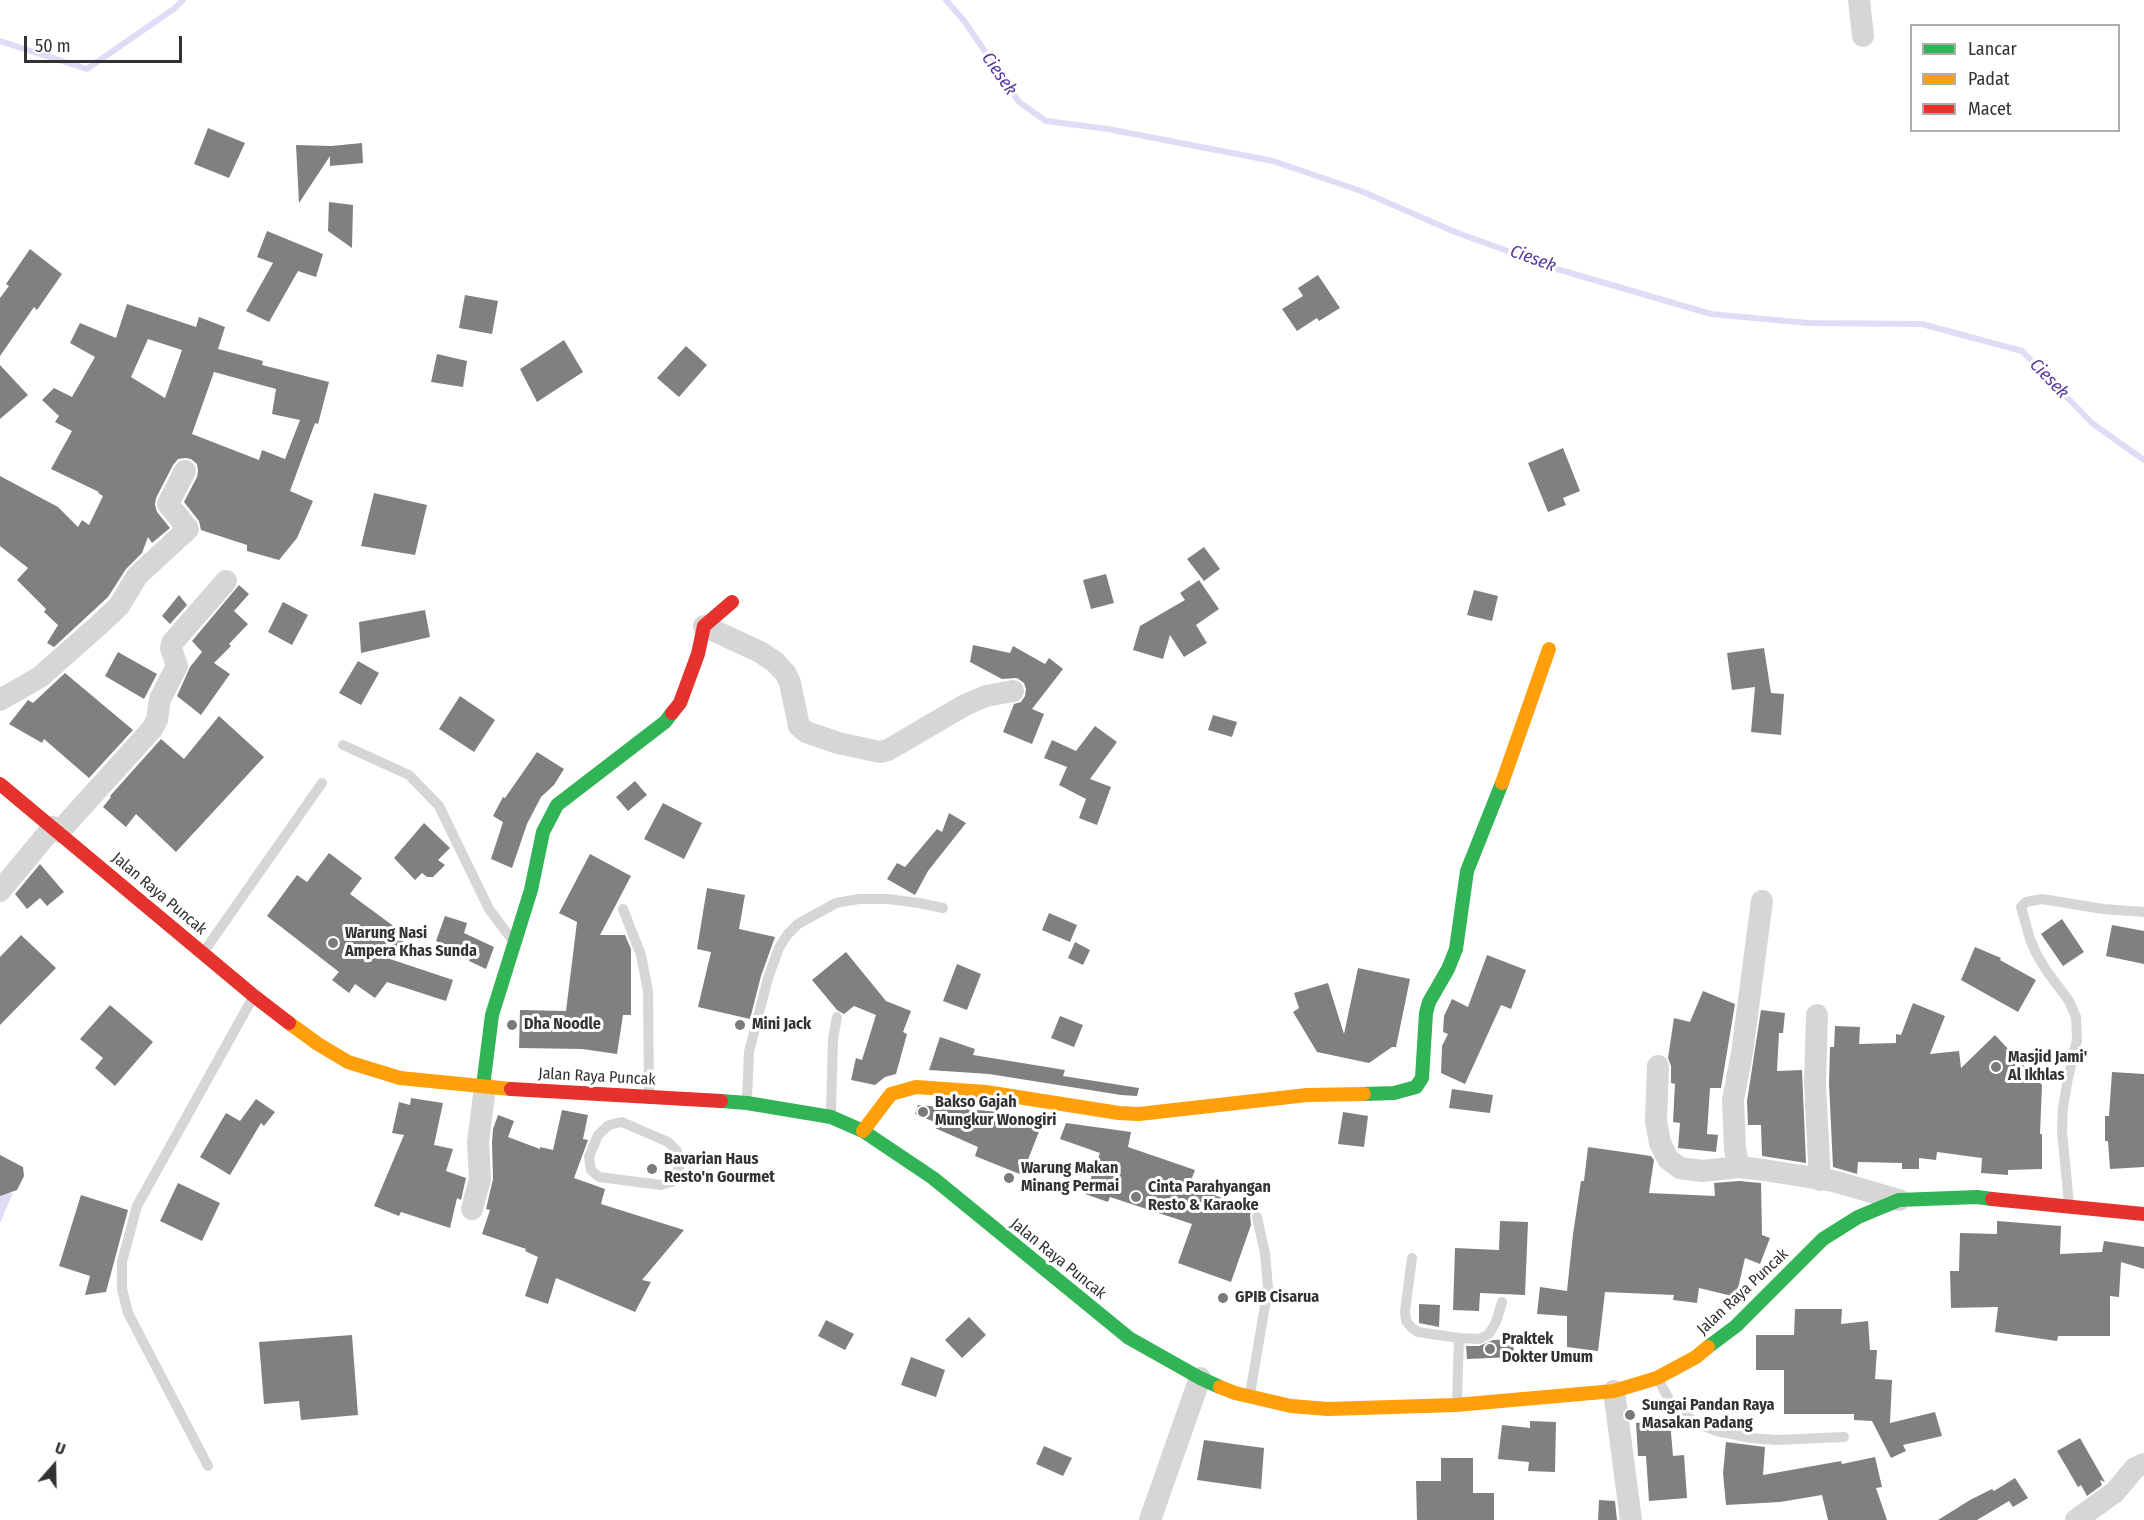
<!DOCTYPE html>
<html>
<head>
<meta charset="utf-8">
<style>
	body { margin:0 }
	#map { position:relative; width:2144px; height:1520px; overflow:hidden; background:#fff; font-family:"Fira Sans Condensed",sans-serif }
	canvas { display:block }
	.legend { position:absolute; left:1910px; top:24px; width:210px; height:108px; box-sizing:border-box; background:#fff; border:2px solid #adadad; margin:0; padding:8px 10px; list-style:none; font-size:18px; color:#323232 }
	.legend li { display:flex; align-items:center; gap:12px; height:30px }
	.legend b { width:30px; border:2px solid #adadad }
	.north { position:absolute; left:24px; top:1436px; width:60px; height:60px; -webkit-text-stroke:4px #fff; paint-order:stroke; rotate:20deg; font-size:16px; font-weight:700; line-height:24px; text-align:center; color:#323232 }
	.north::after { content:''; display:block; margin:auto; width:21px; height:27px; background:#323232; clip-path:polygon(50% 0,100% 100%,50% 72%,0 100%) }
	.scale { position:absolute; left:24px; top:36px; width:158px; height:27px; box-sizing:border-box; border:3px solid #323232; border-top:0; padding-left:8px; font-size:18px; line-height:21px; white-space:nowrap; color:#323232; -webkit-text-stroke:4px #fff; paint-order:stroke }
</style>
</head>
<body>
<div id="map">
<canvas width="2144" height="1520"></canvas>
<ul class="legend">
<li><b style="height:8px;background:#30b455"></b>Lancar</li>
<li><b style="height:8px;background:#ff9f0a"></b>Padat</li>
<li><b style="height:8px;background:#e5322d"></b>Macet</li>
</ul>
<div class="north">U</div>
<div class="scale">50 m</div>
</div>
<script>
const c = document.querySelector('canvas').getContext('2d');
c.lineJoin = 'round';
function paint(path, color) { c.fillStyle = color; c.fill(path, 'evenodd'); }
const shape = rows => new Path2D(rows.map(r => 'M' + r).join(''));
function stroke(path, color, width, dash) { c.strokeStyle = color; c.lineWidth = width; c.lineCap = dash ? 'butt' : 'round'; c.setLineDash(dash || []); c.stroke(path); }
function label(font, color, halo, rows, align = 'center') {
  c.font = font + ' "Fira Sans Condensed",sans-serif'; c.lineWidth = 6; c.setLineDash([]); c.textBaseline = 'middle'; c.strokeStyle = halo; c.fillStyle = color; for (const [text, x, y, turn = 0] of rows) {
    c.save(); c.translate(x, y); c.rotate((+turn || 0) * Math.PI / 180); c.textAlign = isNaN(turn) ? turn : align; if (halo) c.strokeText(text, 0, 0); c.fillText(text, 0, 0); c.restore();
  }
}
const water = shape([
	[0,1192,13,1193,0,1223]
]);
const stream = shape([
	[946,0,965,22,1019,102,1046,121,1108,129,1273,161,1361,191,1455,232,1557,269,1711,314,1808,323,1922,324,2022,351,2093,424,2144,460],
	[0,41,87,69,175,8,183,0]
]);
const building = shape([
	[208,128,245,143,229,178,194,164],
	[362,143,363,163,330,166,330,156,299,203,296,145,331,146],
	[329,202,353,205,352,248,328,231],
	[267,231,323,254,316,277,298,271,269,322,246,311,273,263,257,257],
	[30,249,62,274,37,310,34,307,0,356,0,298,9,286,6,284],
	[1318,275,1340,308,1319,321,1317,318,1297,331,1282,309,1303,296,1298,288],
	[465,295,498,301,492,334,459,328],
	[127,304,196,327,199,317,225,327,218,349,263,361,262,365,329,382,318,424,315,423,290,491,313,501,297,538,279,560,247,551,247,545,201,530,199,521,184,502,197,477,198,471,197,464,191,459,185,458,178,459,173,465,156,498,155,505,157,512,170,528,152,543,148,537,142,553,126,569,108,597,54,647,47,643,58,625,44,612,46,609,17,580,28,568,0,546,0,476,58,507,78,527,82,520,89,525,103,496,98,493,99,492,51,469,72,431,55,422,59,416,42,400,54,388,72,397,95,357,70,343,80,323,116,338],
	[148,339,182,350,165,398,131,377],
	[214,372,276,389,272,414,300,420,285,459,262,450,259,460,192,434],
	[564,340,583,372,537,402,520,369],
	[686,346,707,365,679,397,657,378],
	[437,354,467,361,463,387,431,382],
	[0,365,28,395,0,419],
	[1563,448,1580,491,1563,498,1566,505,1548,512,1528,463],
	[374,493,427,505,415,555,361,546],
	[1204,547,1220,569,1204,581,1187,559],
	[1106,574,1114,603,1091,609,1083,580],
	[1199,580,1219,609,1196,625,1207,643,1184,657,1170,635,1163,659,1133,650,1140,626,1185,600,1180,593],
	[239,585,249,594,234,611,248,624,229,644,231,646,214,663,230,674,201,715,177,696,190,667,202,652,192,641],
	[1474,590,1498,596,1492,621,1467,615],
	[179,595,187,605,170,624,162,616],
	[283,602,308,615,292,645,268,632],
	[425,610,430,637,361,653,359,622],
	[973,645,1010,653,1013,646,1045,664,1049,658,1063,669,1032,709,1044,714,1032,744,1003,732,1014,704,1021,702,1025,696,1026,689,1024,683,1017,678,1002,679,970,662],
	[1764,648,1771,693,1784,694,1781,735,1751,732,1755,687,1732,690,1727,653],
	[118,652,157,674,144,699,105,676],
	[358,661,379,673,361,705,339,693],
	[65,673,133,730,89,778,44,739,42,743,9,724,28,700,33,703],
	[460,696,495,720,474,752,439,729],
	[1213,715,1237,722,1232,737,1208,730],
	[219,716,264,757,176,852,136,814,126,827,103,807,111,797,110,796,161,739,184,759],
	[1095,726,1117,742,1090,779,1111,787,1097,825,1079,818,1086,799,1059,785,1067,767,1044,758,1052,740,1076,751],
	[537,752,564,769,554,785,541,797,527,824,512,868,491,859,503,822,493,816,503,797,505,798],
	[635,781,647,795,628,811,616,797],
	[663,803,702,823,684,859,644,839],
	[949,813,966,823,928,871,915,895,887,879,897,863,905,867,937,829,942,832],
	[424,823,450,848,438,860,445,865,433,877,427,877,422,873,415,880,394,858],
	[329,853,362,878,350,894,407,936,390,959,453,980,446,1001,387,982,375,998,355,984,349,993,332,980,339,972,267,916,297,875,307,882],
	[590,854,631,876,600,935,625,935,631,949,631,1015,623,1015,617,1054,582,1049,519,1048,520,1010,566,1011,577,922,559,913],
	[40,864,64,892,47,906,40,898,27,909,15,894],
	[707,888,745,895,739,929,775,937,761,976,750,1019,698,1007,711,952,697,949],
	[1049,913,1077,925,1070,942,1042,930],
	[445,916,467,923,464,933,494,947,486,969,469,961,472,954,436,941],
	[2062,919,2084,952,2063,966,2041,934],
	[2112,925,2144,931,2144,964,2106,956],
	[21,935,56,968,0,1025,0,957],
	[1075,942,1090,950,1083,965,1068,958],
	[1975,947,2001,958,2000,960,2036,980,2018,1012,1961,980],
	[846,952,886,1001,911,1011,903,1032,907,1034,896,1074,885,1077,875,1085,851,1080,856,1058,862,1060,876,1015,854,1006,844,1014,837,1010,812,980],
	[1487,955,1526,970,1511,1009,1501,1005,1465,1084,1441,1073,1442,1046,1448,1034,1443,1032,1444,1016,1452,999,1468,1007],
	[957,964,981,974,967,1010,943,1001],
	[1358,968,1410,979,1396,1047,1392,1047,1369,1063,1317,1052,1293,1012,1299,1008,1294,993,1328,983,1344,1034],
	[1703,991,1735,1004,1721,1088,1710,1088,1707,1134,1718,1135,1716,1152,1678,1148,1680,1123,1673,1122,1675,1084,1671,1083,1671,1066,1668,1058,1674,1018,1690,1022],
	[1913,1003,1945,1016,1930,1054,1959,1051,1961,1068,1995,1035,2042,1085,2040,1134,2042,1134,2042,1169,2008,1170,2008,1175,1981,1173,1982,1158,1937,1152,1936,1160,1919,1158,1919,1169,1902,1169,1902,1163,1858,1162,1857,1174,1833,1167,1829,1084,1830,1047,1834,1047,1835,1026,1860,1027,1859,1044,1896,1043,1896,1034,1901,1035],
	[110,1005,153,1042,115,1086,95,1068,103,1058,80,1039],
	[1761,1010,1785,1013,1783,1033,1779,1033,1777,1071,1802,1070,1806,1163,1762,1156,1761,1125,1748,1125,1747,1101],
	[1060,1016,1083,1025,1074,1047,1051,1038],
	[940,1037,975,1049,973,1055,1065,1070,1063,1076,1139,1088,1137,1096,1121,1095,989,1074,929,1070],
	[2112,1072,2144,1074,2144,1167,2110,1169,2108,1141,2105,1141,2105,1116,2109,1116],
	[1452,1089,1493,1095,1490,1113,1449,1108],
	[411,1098,443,1103,434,1145,453,1149,446,1171,466,1178,461,1200,457,1198,450,1228,401,1212,399,1216,374,1206,404,1135,392,1133,399,1102,410,1105],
	[256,1099,275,1112,264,1126,261,1123,230,1175,200,1157,226,1113,240,1121],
	[918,1105,1000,1112,1040,1129,1022,1175,975,1156,978,1147,935,1128,937,1123,915,1114],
	[562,1110,588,1115,583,1139,588,1140,574,1178,605,1189,601,1204,684,1230,642,1280,651,1282,635,1312,556,1278,548,1304,525,1296,538,1257,525,1251,526,1249,482,1234,490,1210,486,1209,493,1179,492,1142,493,1129,498,1115,514,1121,508,1137,540,1149,540,1147,553,1150],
	[1343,1112,1368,1116,1364,1147,1338,1144],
	[1066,1123,1131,1132,1128,1147,1195,1170,1189,1186,1256,1210,1250,1214,1251,1225,1231,1282,1178,1263,1192,1224,1110,1197,1108,1202,1085,1194,1100,1153,1060,1139],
	[1588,1147,1651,1156,1654,1160,1649,1193,1715,1196,1714,1183,1739,1181,1761,1183,1762,1235,1770,1238,1760,1264,1745,1258,1736,1297,1699,1288,1697,1303,1673,1300,1674,1295,1605,1292,1598,1351,1567,1347,1567,1316,1537,1314,1540,1287,1567,1291,1573,1234,1581,1181,1584,1181],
	[0,1155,23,1167,24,1176,17,1190,0,1196],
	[178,1183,220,1203,202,1241,160,1221],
	[81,1195,128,1210,106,1292,85,1295,90,1276,59,1266],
	[1500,1221,1528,1222,1525,1295,1480,1293,1479,1311,1453,1310,1455,1248,1499,1250],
	[1997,1221,2061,1226,2060,1254,2102,1252,2104,1241,2144,1247,2144,1269,2121,1262,2119,1297,2110,1296,2110,1336,2058,1336,2057,1341,1995,1332,1998,1307,1951,1308,1950,1271,1959,1271,1960,1233,1997,1234],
	[1419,1304,1440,1305,1439,1327,1419,1323],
	[1795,1309,1842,1309,1841,1324,1868,1321,1870,1350,1877,1350,1875,1379,1892,1380,1890,1423,1935,1412,1942,1436,1903,1445,1906,1451,1891,1458,1872,1421,1854,1420,1854,1414,1784,1414,1784,1370,1756,1370,1756,1335,1794,1335],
	[969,1317,986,1335,962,1358,945,1340],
	[826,1320,854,1334,845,1350,818,1336],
	[352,1335,358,1415,301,1420,299,1401,264,1404,259,1342],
	[1513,1339,1514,1357,1467,1359,1466,1346,1479,1346,1493,1340],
	[911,1357,945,1370,936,1397,901,1385],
	[1530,1421,1556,1422,1555,1472,1528,1471,1529,1462,1498,1459,1502,1425,1530,1428],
	[1670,1421,1673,1456,1684,1455,1687,1498,1649,1501,1646,1456,1638,1456,1636,1423],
	[2080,1438,2105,1482,2100,1480,2102,1485,2087,1496,2081,1485,2078,1487,2057,1451],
	[1204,1440,1264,1448,1261,1489,1197,1480],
	[1726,1442,1765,1447,1763,1475,1841,1461,1842,1464,1875,1457,1882,1487,1876,1488,1887,1520,1828,1520,1822,1495,1780,1502,1726,1505,1723,1473],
	[1044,1446,1072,1458,1063,1476,1036,1464],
	[1441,1458,1473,1458,1473,1493,1494,1493,1494,1520,1417,1520,1416,1481,1441,1481],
	[2015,1478,2028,1498,2013,1507,2009,1501,1977,1520,1938,1520,1970,1500,1992,1489,1994,1491],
	[1599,1500,1615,1501,1617,1520,1598,1520]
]);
const lane = shape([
	[343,745,409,775,439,806,489,909,510,937],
	[623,909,641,955,648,991,649,1094],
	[205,950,322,783],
	[747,1099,749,1052,768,978,779,948,787,935,798,924,836,903,859,899,888,899,919,903,943,908],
	[831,1112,833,1039,837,1017],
	[622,1122,668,1142,677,1151,679,1167,672,1182,661,1185,599,1177,591,1170,589,1157,598,1135,609,1125,622,1122],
	[2069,1204,2062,1131,2063,1108,2068,1078,2077,1040,2076,1017,2069,1001,2046,970,2036,953,2030,939,2021,907,2026,902,2042,899,2103,909,2144,912],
	[1412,1258,1405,1311,1406,1321,1412,1328,1418,1332,1459,1338,1457,1401],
	[1459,1338,1479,1339,1489,1334,1496,1322,1502,1302],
	[1659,1381,1671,1403,1684,1415,1703,1426,1717,1431,1751,1438,1776,1440,1844,1437],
	[1250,1394,1268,1288,1265,1253,1257,1217],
	[208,1466,128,1313,122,1289,122,1262,137,1206,252,999]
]);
const street = shape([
	[1859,0,1863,36],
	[704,626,760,652,775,662,786,674,790,683,799,726,806,732,838,743,880,752,888,750,965,705,986,696,1013,691],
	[0,700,40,677,100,624,119,606,137,576,188,529,168,504,185,471],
	[59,832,152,729,157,720,160,699,177,666,171,648,172,643,226,581],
	[0,891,53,827],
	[1817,1015,1815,1084,1820,1180],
	[1658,1066,1656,1121,1660,1143,1668,1159,1680,1168,1702,1171,1739,1167,1764,1170,1833,1181,1899,1200],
	[1739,1167,1735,1149,1733,1100,1742,1053,1762,901],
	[472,1209,480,1179,478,1142,485,1087],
	[1614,1391,1631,1520],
	[1150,1520,1200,1378],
	[2076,1520,2115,1492,2135,1468,2144,1464]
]);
const fast = shape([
	[483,1086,492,1015,531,890,543,832,557,805,665,722,672,713],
	[1364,1094,1394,1093,1416,1087,1422,1078,1426,1013,1429,1002,1448,969,1456,949,1467,871,1502,783],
	[721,1101,747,1103,831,1117,863,1131,933,1178,1129,1338,1200,1378,1220,1387],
	[1708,1347,1736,1326,1823,1239,1858,1217,1899,1200,1977,1197,1992,1199]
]);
const slow = shape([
	[1502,783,1549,649],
	[289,1023,318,1044,348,1062,400,1078,511,1089],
	[863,1131,891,1094,916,1087,986,1092,1119,1113,1139,1114,1307,1095,1364,1094],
	[1220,1387,1235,1393,1291,1406,1328,1409,1456,1405,1614,1391,1657,1378,1696,1357,1708,1347]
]);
const jam = shape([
	[672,713,680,703,698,654,704,626,732,602],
	[0,784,254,996,289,1023],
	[511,1089,721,1101],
	[1992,1199,2144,1214]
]);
const markers = [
	[333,943,6,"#7a7a7a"],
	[512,1025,6,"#7a7a7a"],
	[740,1025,6,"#7a7a7a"],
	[1996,1067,6,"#7a7a7a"],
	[923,1112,6,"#7a7a7a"],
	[652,1169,6,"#7a7a7a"],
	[1009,1178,6,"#7a7a7a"],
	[1136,1197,6,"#7a7a7a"],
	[1223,1298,6,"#7a7a7a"],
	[1490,1349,6,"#7a7a7a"],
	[1630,1415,6,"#7a7a7a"]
];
const streetNames = [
	["Jalan Raya Puncak",159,894,40],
	["Jalan Raya Puncak",597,1077,3],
	["Jalan Raya Puncak",1058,1259,39],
	["Jalan Raya Puncak",1743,1292,-43]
];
const poiNames = [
	["Warung Nasi",345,934],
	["Ampera Khas Sunda",345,952],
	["Dha Noodle",524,1025],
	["Mini Jack",752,1025],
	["Masjid Jami'",2008,1058],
	["Al Ikhlas",2008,1076],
	["Bakso Gajah",935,1103],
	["Mungkur Wonogiri",935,1121],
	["Bavarian Haus",664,1160],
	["Resto'n Gourmet",664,1178],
	["Warung Makan",1021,1169],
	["Minang Permai",1021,1187],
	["Cinta Parahyangan",1148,1188],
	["Resto & Karaoke",1148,1206],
	["GPIB Cisarua",1235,1298],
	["Praktek",1502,1340],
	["Dokter Umum",1502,1358],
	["Sungai Pandan Raya",1642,1406],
	["Masakan Padang",1642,1424]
];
const waterNames = [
	["Ciesek",999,74,55],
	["Ciesek",1533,259,20],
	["Ciesek",2049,379,46]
];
paint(water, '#e2dbf5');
stroke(stream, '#e2dbf5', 6);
paint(building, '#808080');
stroke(lane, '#d6d6d6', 10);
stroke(street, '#d6d6d6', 22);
stroke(fast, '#30b455', 14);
stroke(slow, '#ff9f0a', 14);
stroke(jam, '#e5322d', 14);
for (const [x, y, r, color] of markers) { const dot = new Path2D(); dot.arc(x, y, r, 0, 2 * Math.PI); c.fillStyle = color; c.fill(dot); stroke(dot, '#fff', 2); }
label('16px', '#323232', '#fff', streetNames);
label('bold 16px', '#323232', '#fff', poiNames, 'left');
label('italic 18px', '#55379e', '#fff', waterNames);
</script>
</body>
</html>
